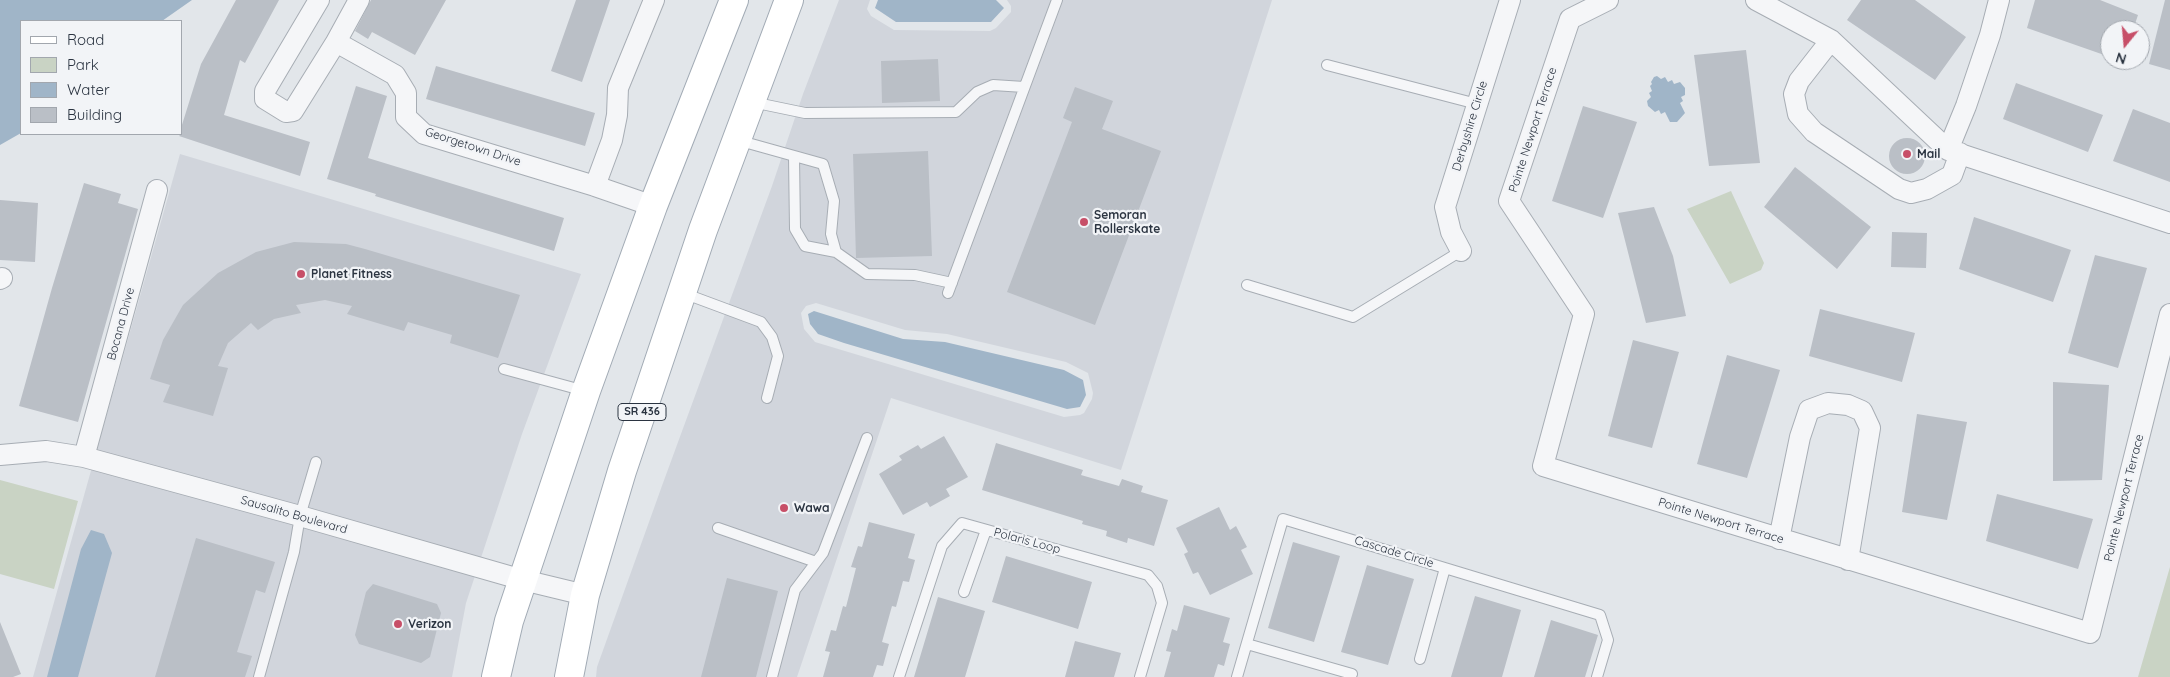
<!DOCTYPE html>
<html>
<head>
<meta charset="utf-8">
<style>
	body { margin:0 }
	#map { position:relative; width:2170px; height:677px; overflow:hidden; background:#e2e6ea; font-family:Quicksand,sans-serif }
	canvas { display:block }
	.legend { position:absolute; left:20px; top:20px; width:162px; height:115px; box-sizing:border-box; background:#f2f4f7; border:1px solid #a2a7ae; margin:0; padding:6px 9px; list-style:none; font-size:15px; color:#2b3441 }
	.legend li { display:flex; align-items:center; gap:10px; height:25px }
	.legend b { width:25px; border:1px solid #a2a7ae }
	.north { position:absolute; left:2100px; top:20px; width:50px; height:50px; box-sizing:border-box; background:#f2f4f7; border:1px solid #a2a7ae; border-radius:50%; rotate:197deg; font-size:14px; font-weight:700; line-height:20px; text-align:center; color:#2b3441 }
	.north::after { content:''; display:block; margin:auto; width:18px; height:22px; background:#c74f68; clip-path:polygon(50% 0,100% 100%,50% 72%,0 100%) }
</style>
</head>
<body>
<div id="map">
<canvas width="2170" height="677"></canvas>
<ul class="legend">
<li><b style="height:6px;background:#fff"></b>Road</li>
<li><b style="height:14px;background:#c9d3c4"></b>Park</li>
<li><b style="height:14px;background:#a0b5c8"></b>Water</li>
<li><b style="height:14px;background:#babfc6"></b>Building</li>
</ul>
<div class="north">N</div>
</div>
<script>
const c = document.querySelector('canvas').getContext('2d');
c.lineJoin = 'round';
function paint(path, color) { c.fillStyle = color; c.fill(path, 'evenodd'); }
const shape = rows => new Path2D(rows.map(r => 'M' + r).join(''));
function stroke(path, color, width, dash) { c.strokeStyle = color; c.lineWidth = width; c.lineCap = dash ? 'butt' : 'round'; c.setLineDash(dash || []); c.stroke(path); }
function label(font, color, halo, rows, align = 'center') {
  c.font = font + ' Quicksand,sans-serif'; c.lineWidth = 4.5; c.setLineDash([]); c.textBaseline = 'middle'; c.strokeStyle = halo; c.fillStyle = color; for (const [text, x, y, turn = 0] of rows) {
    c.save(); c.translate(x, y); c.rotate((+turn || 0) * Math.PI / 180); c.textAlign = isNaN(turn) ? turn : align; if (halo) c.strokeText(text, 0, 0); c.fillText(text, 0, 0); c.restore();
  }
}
const built = shape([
	[839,0,870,0,867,9,871,16,894,30,990,31,996,28,1011,12,1011,6,1007,0,1272,0,1121,470,891,398,797,677,596,677,597,667,663,483,772,186,803,94],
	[816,303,905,330,947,334,1066,362,1088,373,1093,393,1092,399,1084,413,1080,415,1064,417,815,342,804,329,801,313,806,306],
	[180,154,581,274,522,434,466,603,452,677,33,677]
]);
const green = shape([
	[1731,191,1764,263,1761,270,1730,284,1687,209],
	[0,480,78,501,54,589,0,574],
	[2170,567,2170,677,2138,677]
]);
const water = shape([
	[0,0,192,0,162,21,21,21,21,133,0,145],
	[878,0,996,0,1004,8,991,22,896,22,875,8],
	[1657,76,1661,79,1665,77,1668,82,1672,80,1674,84,1680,82,1685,88,1685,95,1681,97,1683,101,1680,103,1685,113,1677,122,1670,122,1665,112,1661,114,1659,110,1655,112,1648,106,1647,101,1651,97,1649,93,1652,91,1650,86,1652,84,1651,82,1654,77],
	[814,311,903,339,945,342,1064,370,1083,380,1086,395,1080,407,1067,409,844,343,818,334,810,324,808,314],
	[91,530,104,534,112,553,78,677,47,677,81,549]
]);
const building = shape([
	[236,0,279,0,245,63,240,60,224,115,310,142,300,176,179,136,181,134,181,128,201,64],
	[371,0,446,0,415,55,372,32,368,39,355,31],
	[576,0,610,0,582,82,551,71],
	[1861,0,1915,0,1966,37,1935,80,1847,20],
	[2035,0,2100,0,2138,15,2133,30,2110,30,2110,57,2027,28],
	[2165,0,2170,0,2170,70,2149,64],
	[1746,50,1760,163,1709,166,1694,55],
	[938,59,940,101,882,103,881,61],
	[436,66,595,113,585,146,426,99],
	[2016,83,2103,115,2088,152,2003,119],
	[356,86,387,96,368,158,564,218,554,251,375,196,376,194,327,179],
	[1075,87,1113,101,1102,129,1161,151,1095,325,1007,292,1072,122,1063,118],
	[1583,106,1637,122,1603,218,1552,201],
	[2133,109,2170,123,2170,182,2113,161],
	'1889 156a18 18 0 1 1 36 0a18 18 0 1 1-36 0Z',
	[928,151,932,256,856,258,853,154],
	[1795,167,1871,227,1837,269,1764,207],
	[84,183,121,194,118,203,138,209,78,422,19,406,52,288],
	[0,200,38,203,35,262,0,260],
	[1654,207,1673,256,1686,316,1646,323,1618,213],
	[1974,217,2071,250,2053,302,1959,269],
	[1892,232,1927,233,1926,268,1891,267],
	[294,242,346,244,365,249,520,295,498,358,450,343,452,335,408,322,404,331,347,314,352,306,325,300,296,305,301,313,274,319,258,330,251,323,228,343,218,366,228,368,213,416,163,402,170,385,150,379,163,340,183,305,218,273,256,252],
	[2095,255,2147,268,2118,368,2068,353],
	[1820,309,1915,333,1902,382,1809,356],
	[1633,340,1679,352,1652,448,1608,436],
	[1727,355,1780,370,1747,478,1697,464],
	[2053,382,2109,385,2102,480,2053,481],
	[1917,414,1967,422,1947,520,1902,512],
	[944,436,968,477,946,489,950,496,930,507,927,502,903,515,879,474,902,460,899,456,918,445,921,449],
	[996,443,1083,470,1081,475,1119,486,1122,479,1143,486,1141,492,1168,500,1154,546,1128,538,1127,543,1106,536,1107,531,1082,524,1083,521,982,490],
	[1997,494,2093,519,2078,569,1986,541],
	[1219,507,1230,530,1236,526,1247,547,1241,550,1253,574,1210,595,1198,572,1193,574,1184,554,1188,552,1176,528],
	[869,522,915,534,908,558,915,560,909,582,903,581,896,607,892,606,882,642,889,644,883,666,877,665,873,677,823,677,830,652,825,651,831,630,836,631,843,606,846,607,856,568,851,567,858,546,862,547],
	[196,538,275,562,265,593,256,590,237,652,252,656,245,677,155,677],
	[1293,542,1340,556,1314,642,1268,628],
	[1006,556,1092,582,1078,629,992,602],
	[1367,565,1414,579,1388,665,1341,652],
	[727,578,778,591,756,677,701,677],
	[373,584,437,604,441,613,430,657,421,663,359,644,355,635,366,592],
	[1475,596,1521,610,1502,677,1451,677],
	[938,597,985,611,965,677,914,677],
	[1184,605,1230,618,1223,642,1230,644,1224,666,1218,664,1214,677,1164,677,1171,652,1166,651,1172,629,1177,631],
	[1551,620,1598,635,1585,677,1534,677],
	[0,622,21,674,13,677,0,677],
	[1075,641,1121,653,1114,677,1065,677]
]);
const lane = shape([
	[1327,65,1477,104],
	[752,102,805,113,956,112,977,92,993,85,1024,87],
	[737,140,823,164,834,201,831,234,836,252,867,274,915,275,952,283],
	[794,157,795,229,805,246,836,252],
	[1247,285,1353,317,1461,251],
	[683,293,761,322,772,337,778,356,767,398],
	[948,293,1057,0],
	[504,369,585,391],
	[718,528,816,562],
	[964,592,986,530],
	[1247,644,1352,674],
	[1420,659,1445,568],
	[259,677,294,552,300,516,316,462],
	[772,677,795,590,823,553,867,438],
	[899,677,942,546,962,523,1148,575,1157,586,1162,603,1140,677],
	[1237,677,1283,519,1600,615,1608,640,1597,677]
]);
const street = shape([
	[319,0,265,91,265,99,286,112,293,111,336,42],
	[359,0,336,42,395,75,406,93,406,117,424,134,595,186,653,206],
	[1608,0,1570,19,1509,201,1584,314,1543,466,2090,633,2170,314],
	[1756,0,1831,40,1948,150,2170,223],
	[1831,40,1799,81,1794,94,1798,114,1814,132,1899,189,1911,193,1927,189,1952,175,1960,153],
	[1948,150,1966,106,1990,35,1999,0],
	[595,186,612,140,617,115,618,88,654,0],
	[1461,251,1451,232,1445,207,1510,0],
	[0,279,2,278],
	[0,455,46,451,84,457,300,516,523,580,585,595],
	[84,457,157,190],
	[1779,539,1800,437,1809,410,1828,403,1848,405,1862,411,1870,428,1848,560]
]);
const primary = shape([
	[496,677,509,621,586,391,653,206,734,0],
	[569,677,585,595,622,471,703,230,789,0]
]);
const markers = [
	[1907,154,5,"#c74f68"],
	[1084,222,5,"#c74f68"],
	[301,274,5,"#c74f68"],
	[784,508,5,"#c74f68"],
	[398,624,5,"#c74f68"]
];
const shields = [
	[642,412,48]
];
const shieldNames = [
	["SR 436",642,412]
];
const streetNames = [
	["Derbyshire Circle",1470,126,-73],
	["Pointe Newport Terrace",1533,130,-72],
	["Georgetown Drive",473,147,18],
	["Bocana Drive",121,324,-75],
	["Pointe Newport Terrace",2124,498,-76],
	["Sausalito Boulevard",294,515,16],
	["Pointe Newport Terrace",1721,521,17],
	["Polaris Loop",1027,541,15],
	["Cascade Circle",1394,552,17]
];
const poiNames = [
	["Mail",1917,154],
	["Semoran",1094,215],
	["Rollerskate",1094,229],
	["Planet Fitness",311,274],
	["Wawa",794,508],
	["Verizon",408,624]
];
paint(built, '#d1d5dc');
paint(green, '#c9d3c4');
paint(water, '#a0b5c8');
paint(building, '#babfc6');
stroke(lane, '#a7adb4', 12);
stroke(street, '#a7adb4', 22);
stroke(primary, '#a2abb5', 30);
stroke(lane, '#f5f6f8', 10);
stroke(street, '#f5f6f8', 20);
stroke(primary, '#fff', 28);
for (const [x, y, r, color] of markers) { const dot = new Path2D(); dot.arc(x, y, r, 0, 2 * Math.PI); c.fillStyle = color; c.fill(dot); stroke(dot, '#f2f4f7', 2); }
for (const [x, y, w] of shields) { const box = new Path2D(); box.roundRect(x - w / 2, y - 8.5, w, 17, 4); c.fillStyle = '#f2f4f7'; c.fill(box); stroke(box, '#2b3441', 1); }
label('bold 11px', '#2b3441', null, shieldNames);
label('12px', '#2b3441', '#f2f4f7', streetNames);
label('bold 12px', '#2b3441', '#f2f4f7', poiNames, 'left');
</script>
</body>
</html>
